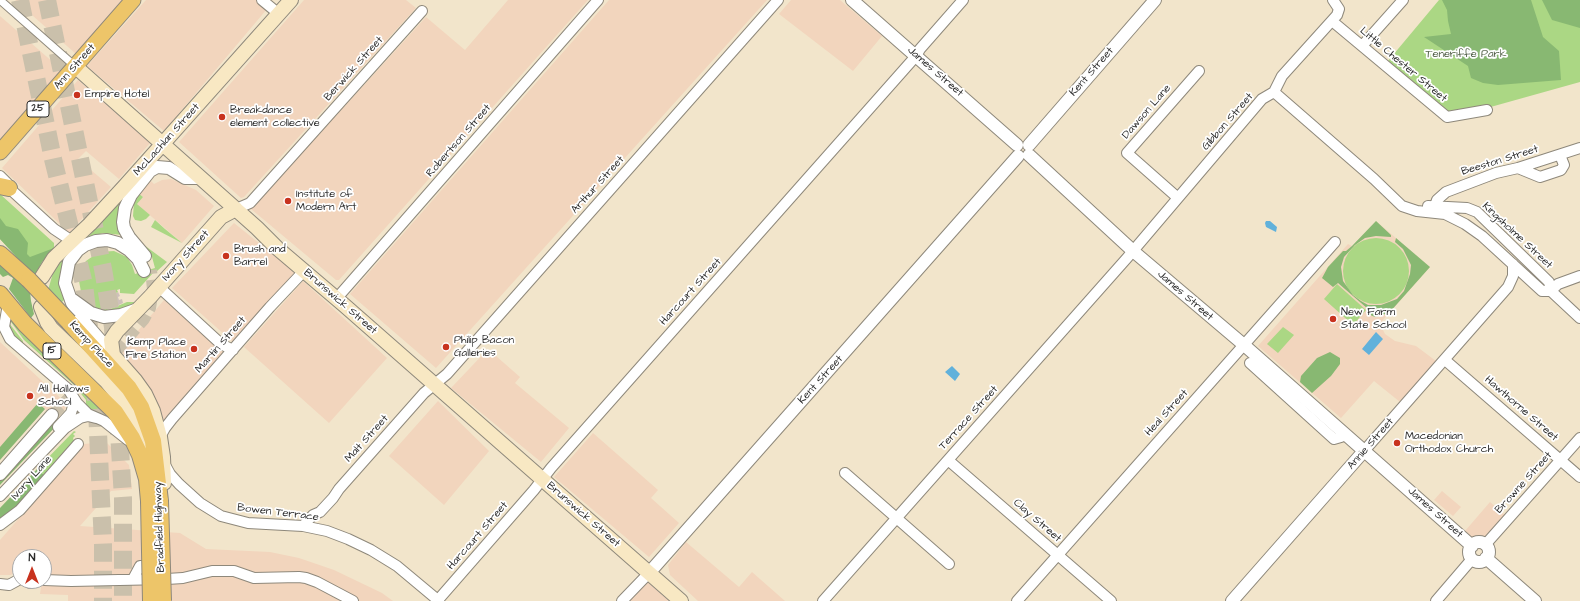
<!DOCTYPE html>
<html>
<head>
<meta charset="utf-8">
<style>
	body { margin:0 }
	#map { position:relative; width:1580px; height:601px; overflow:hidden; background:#f2e5cb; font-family:"Architects Daughter",sans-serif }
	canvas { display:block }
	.north { position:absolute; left:12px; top:549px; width:40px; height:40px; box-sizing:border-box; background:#fff; border:1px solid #aaa; border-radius:50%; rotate:0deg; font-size:11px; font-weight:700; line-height:16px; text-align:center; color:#2b2b2b }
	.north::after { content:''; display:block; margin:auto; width:14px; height:18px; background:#c8321e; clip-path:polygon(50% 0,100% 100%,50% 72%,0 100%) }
</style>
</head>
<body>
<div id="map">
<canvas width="1580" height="601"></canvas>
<div class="north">N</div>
</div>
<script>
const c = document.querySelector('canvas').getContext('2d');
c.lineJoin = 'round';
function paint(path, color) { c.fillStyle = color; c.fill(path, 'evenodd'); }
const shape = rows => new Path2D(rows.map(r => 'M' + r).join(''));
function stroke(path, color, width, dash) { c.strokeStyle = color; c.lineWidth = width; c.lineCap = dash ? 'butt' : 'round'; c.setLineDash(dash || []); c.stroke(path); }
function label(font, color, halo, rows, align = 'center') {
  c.font = font + ' "Architects Daughter",sans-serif'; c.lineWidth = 3.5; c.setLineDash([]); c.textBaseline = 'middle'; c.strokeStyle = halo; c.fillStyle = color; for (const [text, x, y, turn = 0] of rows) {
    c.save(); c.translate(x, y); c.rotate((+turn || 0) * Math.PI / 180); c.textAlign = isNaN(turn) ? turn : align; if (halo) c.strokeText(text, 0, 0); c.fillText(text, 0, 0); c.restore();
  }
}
const built = shape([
	[15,0,123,0,76,54],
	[146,0,256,0,267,9,164,131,87,66],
	[304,0,406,0,416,8,244,197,241,198,179,142],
	[508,0,588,0,339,280,336,280,251,209,426,17,465,50],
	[609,0,767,0,436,368,350,294],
	[791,0,840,0,882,36,853,71,779,14],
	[0,16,62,70,0,139],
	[78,80,150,143,119,179,86,151,78,159,111,187,69,233,2,168],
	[171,179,196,190,214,206,182,243,137,204,143,197,138,193,150,180,154,184,162,180],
	[1376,221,1430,267,1382,321,1381,326,1385,334,1395,341,1416,346,1436,361,1400,402,1374,381,1341,418,1258,346,1348,244,1352,246],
	[234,223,295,272,233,342,172,288],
	[303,281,387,358,329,423,244,347],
	[164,300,223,352,162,423,152,392,121,351],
	[0,342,67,404,65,409,57,419,45,409,0,460],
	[488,349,520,377,515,383,569,428,541,462,451,388],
	[438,401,489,451,444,505,389,456],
	[593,433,658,490,651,498,679,523,649,557,554,477],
	[106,442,129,465,132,489,111,491,80,526,180,533,206,549,270,552,299,558,334,570,382,593,393,601,68,601,68,595,40,594,42,581,44,581,45,568,44,567,44,557,20,557,20,566,11,575,0,575,0,540,84,444],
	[1442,491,1461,507,1453,516,1434,500],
	[1490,502,1505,515,1483,539,1475,540,1465,531],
	[686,542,739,587,752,572,785,601,698,601,670,575,668,565],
	[646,580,669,601,628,601]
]);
const industrial = shape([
	[118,292,120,296,118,297,119,300,122,299,123,303,108,310,103,299]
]);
const green = shape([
	[1439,0,1580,0,1580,82,1487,108,1450,114,1386,66,1388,61],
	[138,193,143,197,137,204,150,215,146,219,141,221,135,220,133,216,134,202],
	[0,194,54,243,54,248,42,262,34,276,0,239],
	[123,199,122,235,103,233,87,238],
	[155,220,165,229,182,243,151,227],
	'1343 271a33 33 0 1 1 66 0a33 33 0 1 1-66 0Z',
	[144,245,167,262,156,272,153,273,134,294,120,293,120,289,117,290,118,292,103,299,108,310,127,302,135,302,128,307,117,312,98,311,88,305,82,297,79,281,80,270,86,261,99,252,114,251,127,257,132,265,135,274,155,268,152,257,143,246],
	[65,255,67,258,65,299,61,303,48,290,53,273],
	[1337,284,1366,310,1353,325,1324,299],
	[9,317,28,339,77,385,109,413,105,418,92,412,86,406,86,400,74,385,24,340,11,322],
	[9,323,23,341,23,343,17,342,8,327],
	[1283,327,1294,335,1278,353,1267,344],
	[74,431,76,432,73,434,75,436,73,438,74,441,44,475,37,469]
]);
const forest = shape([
	[1442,0,1531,0,1543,37,1559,51,1561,80,1498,85,1483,83,1471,78,1468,66,1424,37,1451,34,1448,21,1447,10],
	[1542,0,1580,0,1580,28,1552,20],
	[0,218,6,226,18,229,28,243,27,254,30,257,54,248,42,262,34,276,0,239],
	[1376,221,1391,235,1391,237,1376,236,1365,238,1355,245,1344,257,1341,267,1343,281,1353,295,1361,301,1368,305,1381,305,1397,299,1404,291,1410,274,1411,265,1403,249,1395,242,1396,238,1430,267,1389,313,1375,317,1368,314,1368,309,1338,283,1333,287,1322,278,1328,267,1343,251,1346,251,1352,246],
	[0,263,30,292,31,301,34,314,31,318,9,289,13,278,8,275,3,277,0,274],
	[1330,352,1340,358,1340,364,1331,376,1312,393,1300,382,1301,376,1317,358],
	[38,403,45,409,0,460,0,447],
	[55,418,60,422,0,485,0,480],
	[37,469,44,475,19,506,0,520,0,508]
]);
const water = shape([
	[1266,221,1270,221,1277,227,1276,232,1266,227,1265,223],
	[1376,332,1383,339,1369,355,1362,349],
	[952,366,960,374,955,381,945,372]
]);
const tertiaryTunnel = shape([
	[52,415,110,358,144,319,150,308,153,289,151,270]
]);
const motorwayTunnel = shape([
	[20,0,53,159,84,284,89,327],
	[47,0,103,269,113,327,114,351],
	[94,382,97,409,103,545,103,601],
	[118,416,123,498,123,601]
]);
const pedestrian = shape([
	[0,0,76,67]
]);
const minor = shape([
	[262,0,279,14],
	[1332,21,1447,117,1487,110],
	[1362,46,1403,0],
	[1274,92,1374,179,1402,206,1417,211,1445,214,1465,224,1482,236,1542,291,1551,291],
	[1518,168,1540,177,1561,170,1564,165,1560,155],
	[0,176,7,183,9,188,54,229,72,241],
	[1178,198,1127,153,1199,71],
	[1428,206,1467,208,1477,212,1549,282,1551,291,1580,318],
	[236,209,250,203,422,11],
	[1433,212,1437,200,1446,192,1496,173,1518,168,1580,148],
	[159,287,221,344,233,350],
	[1551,291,1558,284,1580,276],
	[337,298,598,0],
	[8,304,4,327,10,339,68,389,77,403,88,414,104,421,128,440],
	[1445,360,1580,477],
	[1250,363,1334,439,1341,437,1344,434],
	[58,427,71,413,75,400],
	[160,437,165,428,172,419,270,307,304,271],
	[1364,451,1508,287,1513,276,1513,264],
	[948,460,1111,601],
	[164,463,170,474,179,484,200,503,221,516,248,523,303,526,327,531,348,539,371,550,397,566,439,601],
	[845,473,949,564],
	[0,496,65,428,80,418,88,416,96,418],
	[0,525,20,510,78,444],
	[303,526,313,515,320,512,333,498,339,489,424,393,447,374,778,0],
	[1485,545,1580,438],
	[133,579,140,566,156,566],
	[44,580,71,581,167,579,183,578,212,571,234,571,254,578,299,577,306,578,317,582,353,601],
	[26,581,30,583,36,581],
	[0,584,9,585,20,579],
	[438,600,534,490,551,468,916,56,920,49,963,0],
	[622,601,649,573],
	[823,601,1127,258,1262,99,1274,92,1282,76,1337,15,1339,9,1333,0],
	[1017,601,1335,242],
	[1436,601,1472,559]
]);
const tertiary = shape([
	[852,0,1017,145],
	[1029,145,1155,0],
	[1029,155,1133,251,1244,345,1472,546],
	[145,256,129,237,124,228,123,222,125,208,131,195,150,171,157,167,169,168,185,178,200,178],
	[73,300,91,313,104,317,121,315,138,309],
	[113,355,81,318,72,303,65,283,69,262,78,250,85,245,96,241,107,240,118,243,129,250,138,259,144,271],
	[0,474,52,415],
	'1469 552a10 10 0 1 1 20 0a10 10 0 1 1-20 0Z',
	[1486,558,1535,601],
	[649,573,1018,156],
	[1232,601,1364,451]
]);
const secondary = shape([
	[76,67,257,228,277,248,344,305,681,601],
	[42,277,54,258,90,224,125,186,291,0],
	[41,307,47,322,51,328,107,382,130,410,142,436,144,446,144,463],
	[164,483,163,457,160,437,153,411,145,394,135,380,113,355,111,340,117,331,151,296,221,217,236,209]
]);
const primary = shape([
	[0,152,133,0]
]);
const trunk = shape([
	[0,186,9,188],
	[0,254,29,280],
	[0,294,25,324,115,412,132,438,140,455,147,479,149,501],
	[69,322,129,388,141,407,153,441,160,501]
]);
const trunkBridge = shape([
	[29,280,69,322],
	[149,501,151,601],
	[160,501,163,601]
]);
const markers = [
	[77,95,4,"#c8321e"],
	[222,117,4,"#c8321e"],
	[288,201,4,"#c8321e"],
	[226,256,4,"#c8321e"],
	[1333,319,4,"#c8321e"],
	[446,347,4,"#c8321e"],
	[194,349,4,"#c8321e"],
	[30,396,4,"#c8321e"],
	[1397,443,4,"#c8321e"]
];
const shields = [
	[38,109,22],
	[52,351,18]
];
const shieldNames = [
	["25",38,109],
	["15",52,351]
];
const parkNames = [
	["Teneriffe Park",1466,55]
];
const streetNames = [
	["Little Chester Street",1403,65,40],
	["Ann Street",75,67,-49],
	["Berwick Street",354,69,-48],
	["James Street",935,72,41],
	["Kent Street",1092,72,-49],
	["Dawson Lane",1147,112,-49],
	["Gibbon Street",1228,122,-49],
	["McLachlan Street",167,140,-48],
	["Robertson Street",459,141,-49],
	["Beeston Street",1500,161,-17],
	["Arthur Street",598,185,-48],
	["Kingsholme Street",1517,236,43],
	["Ivory Street",186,256,-48],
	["Harcourt Street",691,292,-48],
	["James Street",1185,296,41],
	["Brunswick Street",340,302,41],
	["Kemp Place",91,345,47],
	["Martin Street",221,345,-49],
	["Kent Street",821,380,-48],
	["Hawthorne Street",1521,409,41],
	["Heal Street",1167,413,-48],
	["Terrace Street",969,418,-48],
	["Malt Street",367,439,-48],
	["Annie Street",1371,444,-49],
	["Ivory Lane",32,478,-48],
	["Browne Street",1524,483,-48],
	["Bowen Terrace",278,513,7],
	["James Street",1435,513,42],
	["Brunswick Street",583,515,41],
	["Clay Street",1037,521,41],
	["Bradfield Highway",160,527,-92],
	["Harcourt Street",478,536,-49]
];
const poiNames = [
	["Empire Hotel",85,95],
	["Breakdance",230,111],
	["element collective",230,124],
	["Institute of",296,195],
	["Modern Art",296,208],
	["Brush and",234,250],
	["Barrel",234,263],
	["New Farm",1341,313],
	["State School",1341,326],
	["Philip Bacon",454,341],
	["Galleries",454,354],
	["Kemp Place",186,343,"right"],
	["Fire Station",186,356,"right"],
	["All Hallows",38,390],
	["School",38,403],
	["Macedonian",1405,437],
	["Orthodox Church",1405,450]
];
paint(built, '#f2d5bd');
paint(industrial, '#cfc1ba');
paint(green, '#abd784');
paint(forest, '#88b872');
paint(water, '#61b1db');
stroke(tertiaryTunnel, '#cac0ab', 12, [12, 6]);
stroke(motorwayTunnel, '#cac0ab', 18, [18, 9]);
stroke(pedestrian, '#8e887b', 9);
stroke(minor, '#8e887b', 12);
stroke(tertiary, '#8e887b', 14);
stroke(secondary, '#8e887b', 16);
stroke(primary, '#8e887b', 17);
stroke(trunk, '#8e887b', 18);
stroke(pedestrian, '#fff', 7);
stroke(minor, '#fff', 10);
stroke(tertiary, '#fff', 12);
stroke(secondary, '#f8e8c3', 14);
stroke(primary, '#edc569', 15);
stroke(trunk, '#edc569', 16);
stroke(trunkBridge, '#8e887b', 18, []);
stroke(trunkBridge, '#edc569', 16);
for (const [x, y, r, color] of markers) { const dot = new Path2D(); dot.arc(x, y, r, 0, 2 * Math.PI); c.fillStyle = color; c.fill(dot); stroke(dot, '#fff', 1.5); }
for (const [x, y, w] of shields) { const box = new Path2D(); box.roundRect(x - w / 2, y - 8, w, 16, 3); c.fillStyle = '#fff'; c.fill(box); stroke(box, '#2b2b2b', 1); }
label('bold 10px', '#2b2b2b', null, shieldNames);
label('11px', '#515f46', '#fff', parkNames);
label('11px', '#2b2b2b', '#fff', streetNames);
label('11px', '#2b2b2b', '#fff', poiNames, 'left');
</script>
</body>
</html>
